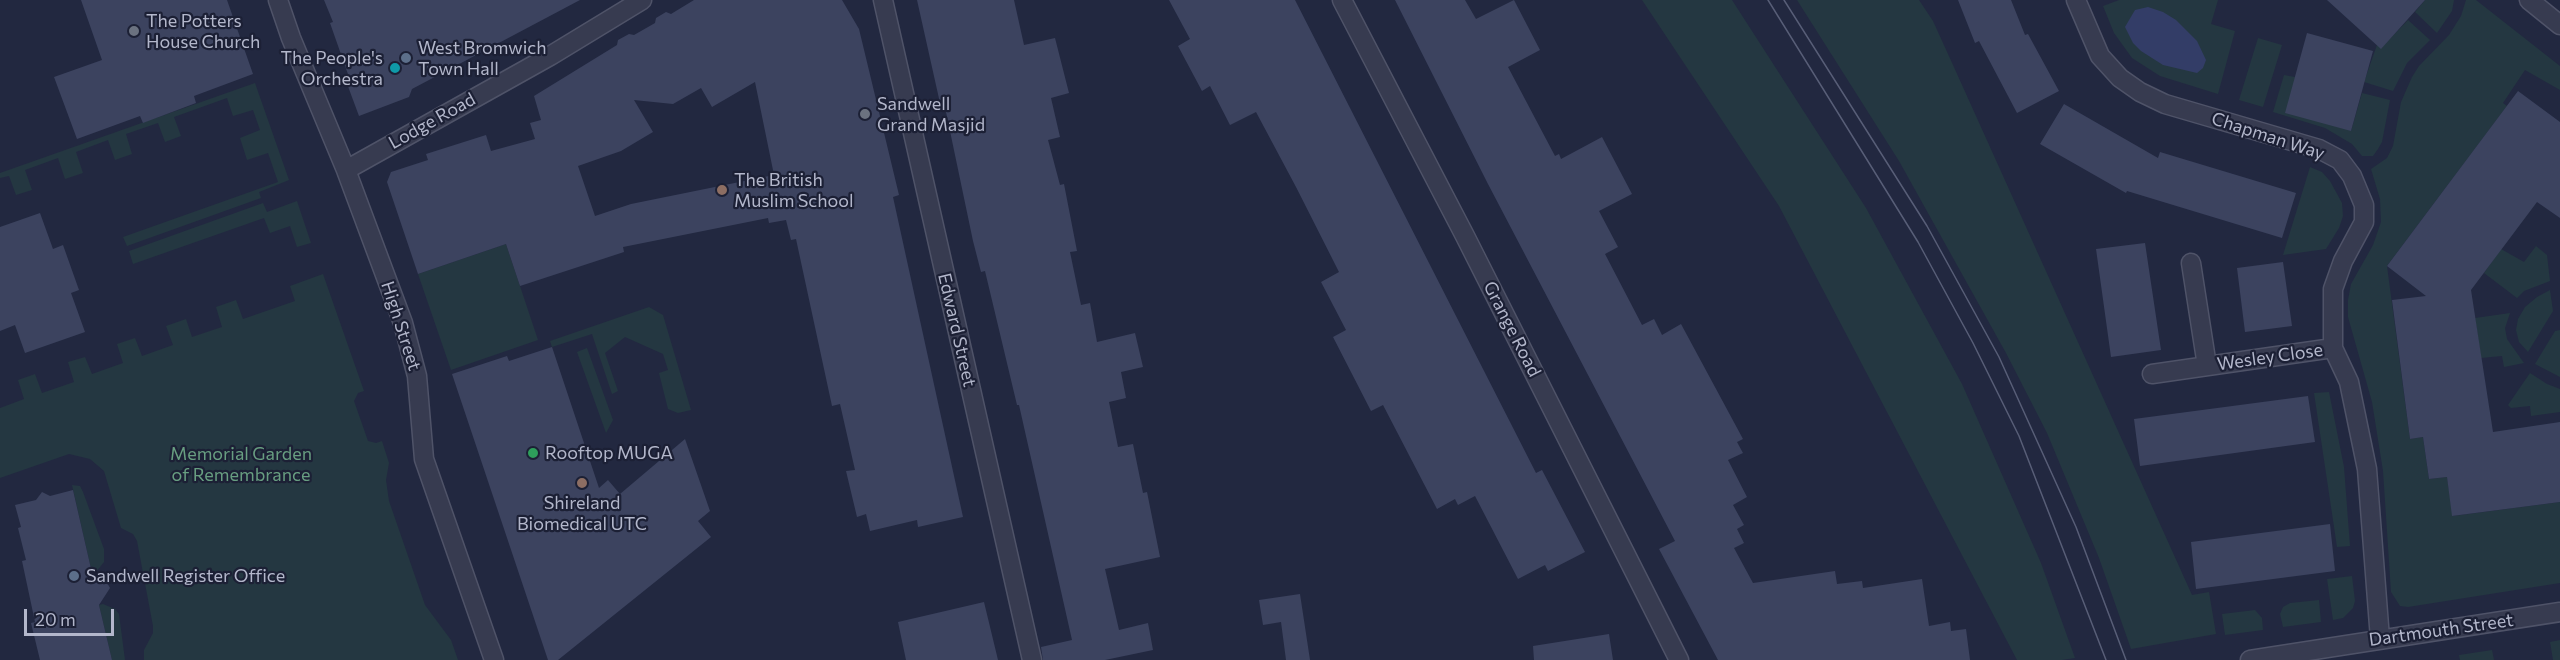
<!DOCTYPE html>
<html>
<head>
<meta charset="utf-8">
<style>
	body { margin:0 }
	#map { position:relative; width:2560px; height:660px; overflow:hidden; background:#222840; font-family:Commissioner,sans-serif }
	canvas { display:block }
	.scale { position:absolute; left:24px; top:609px; width:90px; height:27px; box-sizing:border-box; border:3px solid #b3b7cb; border-top:0; padding-left:8px; font-size:18px; line-height:21px; white-space:nowrap; color:#b3b7cb; -webkit-text-stroke:4px #1c2035; paint-order:stroke }
</style>
</head>
<body>
<div id="map">
<canvas width="2560" height="660"></canvas>
<div class="scale">20 m</div>
</div>
<script>
const c = document.querySelector('canvas').getContext('2d');
c.lineJoin = 'round';
function paint(path, color) { c.fillStyle = color; c.fill(path, 'evenodd'); }
const shape = rows => new Path2D(rows.map(r => 'M' + r).join(''));
function stroke(path, color, width, dash) { c.strokeStyle = color; c.lineWidth = width; c.lineCap = dash ? 'butt' : 'round'; c.setLineDash(dash || []); c.stroke(path); }
function label(font, color, halo, rows, align = 'center') {
  c.font = font + ' Commissioner,sans-serif'; c.lineWidth = 4.5; c.setLineDash([]); c.textBaseline = 'middle'; c.strokeStyle = halo; c.fillStyle = color; for (const [text, x, y, turn = 0] of rows) {
    c.save(); c.translate(x, y); c.rotate((+turn || 0) * Math.PI / 180); c.textAlign = isNaN(turn) ? turn : align; if (halo) c.strokeText(text, 0, 0); c.fillText(text, 0, 0); c.restore();
  }
}
const green = shape([
	[1642,0,1732,0,1866,208,1962,384,2041,563,2075,658,2062,660,2017,660,1779,206],
	[1797,0,1919,0,1933,21,1953,65,2192,595,2209,592,2216,634,2131,649,2099,558,2047,433,2006,353,1899,161],
	[2119,0,2218,0,2211,24,2235,31,2218,94,2160,76,2132,58,2114,33,2103,6],
	[2425,0,2454,0,2452,11,2437,33,2415,12],
	[2466,0,2476,0,2560,66,2560,90,2525,70,2503,103,2507,106,2387,266,2410,439,2423,437,2429,479,2447,477,2453,516,2560,502,2560,583,2408,607,2400,606,2391,592,2383,471,2372,402,2348,317,2348,300,2351,284,2373,245,2381,222,2380,199,2371,169,2387,158,2393,146,2401,102,2412,77,2419,66,2449,35,2461,16],
	[2408,20,2430,40,2407,63,2393,91,2364,82,2377,45,2381,48],
	[2258,38,2282,45,2263,107,2239,100],
	[2284,75,2295,77,2351,131,2362,93,2390,100,2382,142,2378,149,2373,156,2362,156,2352,144,2325,128,2273,112],
	[255,83,289,180,259,192,261,198,127,246,123,237,278,182,268,153,247,160,240,138,260,130,253,110,233,116,227,98,174,117,181,136,165,142,158,123,126,134,132,154,115,160,108,140,76,152,83,173,65,179,58,158,25,170,32,190,16,195,9,176,0,178,0,173],
	[2310,167,2322,172,2330,181,2342,203,2343,216,2339,228,2326,249,2283,255],
	[297,201,311,243,297,247,290,226,270,233,264,218,133,264,129,251,263,203,267,212],
	[506,244,538,340,451,370,418,274],
	[2536,246,2547,255,2550,281,2524,291,2517,298,2484,273,2501,249,2524,262],
	[323,274,364,391,358,393,354,401,368,441,376,443,382,441,389,463,386,480,389,501,425,605,451,640,458,660,144,660,144,650,153,633,153,626,137,541,133,534,121,528,104,471,90,459,69,454,0,478,0,408,24,399,18,380,35,374,42,393,74,382,68,362,85,357,92,374,123,363,117,344,135,338,142,356,173,345,166,326,186,319,192,337,222,327,216,307,236,300,243,319,295,301,290,286],
	[2550,290,2553,311,2528,352,2519,342,2516,330,2518,319,2525,307,2537,297],
	[649,307,663,315,691,410,678,413,668,409,659,373,668,370,663,354,625,337,605,353,618,391,612,394,592,334,552,347,550,341],
	[2510,313,2505,328,2507,339,2524,363,2504,367,2502,356,2481,358,2475,318],
	[2560,330,2560,377,2535,364,2555,331],
	[587,348,613,420,606,433,577,352],
	[2530,373,2547,384,2560,389,2560,412,2531,416,2530,406,2511,408,2508,405],
	[2329,392,2344,467,2350,546,2337,547,2314,393],
	[72,485,80,486,83,492,104,549,104,562,96,572,92,573],
	[2352,576,2355,601,2353,608,2343,618,2333,620,2327,579],
	[2319,600,2321,622,2283,627,2280,614,2283,607,2290,603],
	[103,604,115,609,119,614,125,660,112,660,99,605],
	[2255,610,2262,618,2263,630,2225,635,2222,614],
	[2560,640,2560,660,2553,660,2550,642],
	[2492,650,2494,660,2460,660,2459,655]
]);
const water = shape([
	[2148,7,2163,12,2176,20,2197,41,2206,60,2203,68,2197,73,2163,65,2141,51,2133,43,2125,27,2135,10]
]);
const building = shape([
	[81,0,227,0,253,74,194,96,196,103,143,123,140,116,77,139,54,77,102,60],
	[324,0,580,0,412,89,409,97,359,116,346,81,350,80,330,23,333,22],
	[694,0,842,0,859,29,899,195,893,197,963,517,918,527,917,520,870,531,866,514,857,517,846,471,855,470,840,404,832,406,796,239,791,240,786,220,769,223,768,218,623,247,624,252,520,286,506,244,418,274,387,182,391,172,428,160,426,154,486,135,491,151,535,139,530,123,541,120,534,96,617,45,618,40,629,34,634,35,655,23,656,18,666,12,671,14],
	[755,82,774,175,631,204,595,216,578,166,621,151,653,132,634,100,673,104,701,88,712,107],
	[917,0,1014,0,1024,45,1055,38,1069,93,1051,98,1060,137,1048,140,1060,185,1064,184,1077,251,1070,252,1081,305,1090,303,1097,342,1135,333,1143,367,1121,372,1126,398,1109,402,1118,447,1133,444,1143,493,1147,492,1160,557,1105,569,1119,630,1148,623,1153,650,1105,660,1043,660,1041,647,1072,640,1019,405,1017,405,985,271,981,272,973,241,946,112,942,112],
	[1169,0,1295,0,1536,473,1542,470,1585,552,1548,571,1545,565,1518,579,1475,496,1458,505,1455,499,1437,509,1383,405,1371,411,1333,337,1346,330,1321,282,1339,272,1296,187,1256,112,1230,125,1210,86,1202,91,1178,46,1190,39],
	[1395,0,1465,0,1476,19,1514,0,1540,50,1508,67,1555,156,1559,154,1561,159,1602,137,1632,194,1599,211,1618,247,1605,254,1642,325,1654,319,1662,335,1681,324,1743,439,1737,442,1743,453,1728,460,1747,497,1733,505,1744,525,1737,529,1744,543,1734,548,1753,583,1835,571,1837,584,1862,581,1863,588,1922,579,1929,626,1950,622,1951,631,1966,629,1970,660,1718,660,1659,549,1675,541,1488,184],
	[1958,0,2011,0,2025,35,2028,34,2059,91,2017,113,1979,41,1975,43],
	[2327,0,2425,0,2381,49],
	[2307,33,2373,51,2351,131,2285,113],
	[2518,91,2560,122,2560,218,2537,202,2471,290,2493,432,2560,422,2560,502,2452,516,2447,477,2429,479,2423,437,2410,439,2392,300,2426,296,2387,266],
	[2064,104,2158,158,2160,152,2296,193,2282,238,2127,191,2126,193,2040,144],
	[40,213,53,249,63,245,79,290,71,293,85,332,25,353,15,325,0,331,0,227],
	[2145,243,2161,350,2111,357,2096,249],
	[2283,262,2292,326,2245,332,2237,268],
	[552,347,599,488,608,480,620,494,685,439,710,511,698,521,711,537,558,660,548,660,452,374,507,356,509,361],
	[2308,396,2315,442,2140,466,2134,419],
	[73,490,92,573,105,579,110,588,99,605,112,660,40,660,31,623,35,622,22,561,26,560,18,528,21,527,15,505,36,500,42,492,50,496],
	[2330,524,2335,571,2196,589,2191,542],
	[1300,594,1310,660,1286,660,1281,622,1263,625,1259,600],
	[984,602,998,660,906,660,898,622],
	[1609,634,1613,660,1534,660,1533,646]
]);
const minor = shape([
	[278,0,291,38,346,170,403,323,417,376,424,459,494,660],
	[883,0,1032,660],
	[1342,0,1465,236,1679,660],
	[2076,0,2100,56,2120,78,2140,92,2165,104,2319,149,2340,160,2352,176,2364,205,2364,222,2343,261,2333,289,2333,348,2349,382,2367,469,2380,639],
	[2529,0,2560,25],
	[346,170,550,56,642,0],
	[2191,263,2207,366],
	[2152,374,2333,348],
	[2250,660,2560,612]
]);
const tram = shape([
	[1768,0,1918,242,1973,343,2019,436,2106,660],
	[1784,0,1927,226,1999,357,2076,527,2126,660]
]);
const markers = [
	[134,31,6,"#6b7280"],
	[406,58,6,"#5c6f8a"],
	[395,68,6,"#0f9aa8"],
	[865,114,6,"#6b7280"],
	[722,190,6,"#8d6e63"],
	[533,453,6,"#2e9e5b"],
	[582,483,6,"#8d6e63"],
	[74,576,6,"#5c6f8a"]
];
const poiNames = [
	["The Potters",146,21],
	["House Church",146,42],
	["West Bromwich",418,48],
	["Town Hall",418,69],
	["The People's",383,58,"right"],
	["Orchestra",383,79,"right"],
	["Sandwell",877,104],
	["Grand Masjid",877,125],
	["The British",734,180],
	["Muslim School",734,201],
	["Rooftop MUGA",545,453],
	["Shireland",582,503,"center"],
	["Biomedical UTC",582,524,"center"],
	["Sandwell Register Office",86,576]
];
const streetNames = [
	["Lodge Road",432,121,-29],
	["Chapman Way",2268,136,18],
	["High Street",401,326,72],
	["Grange Road",1512,329,63],
	["Edward Street",957,330,77],
	["Wesley Close",2270,357,-8],
	["Dartmouth Street",2441,630,-8]
];
const parkNames = [
	["Memorial Garden",241,454],
	["of Remembrance",241,475]
];
paint(green, '#243741');
paint(water, '#333d67');
paint(building, '#3c435f');
stroke(minor, '#4f5368', 21);
stroke(minor, '#373b50', 18);
stroke(tram, '#585e77', 1.5);
for (const [x, y, r, color] of markers) { const dot = new Path2D(); dot.arc(x, y, r, 0, 2 * Math.PI); c.fillStyle = color; c.fill(dot); stroke(dot, '#1c2035', 2); }
label('18px', '#b3b7cb', '#1c2035', poiNames, 'left');
label('18px', '#b3b7cb', '#1c2035', streetNames);
label('18px', '#689e81', '#1c2035', parkNames);
</script>
</body>
</html>
